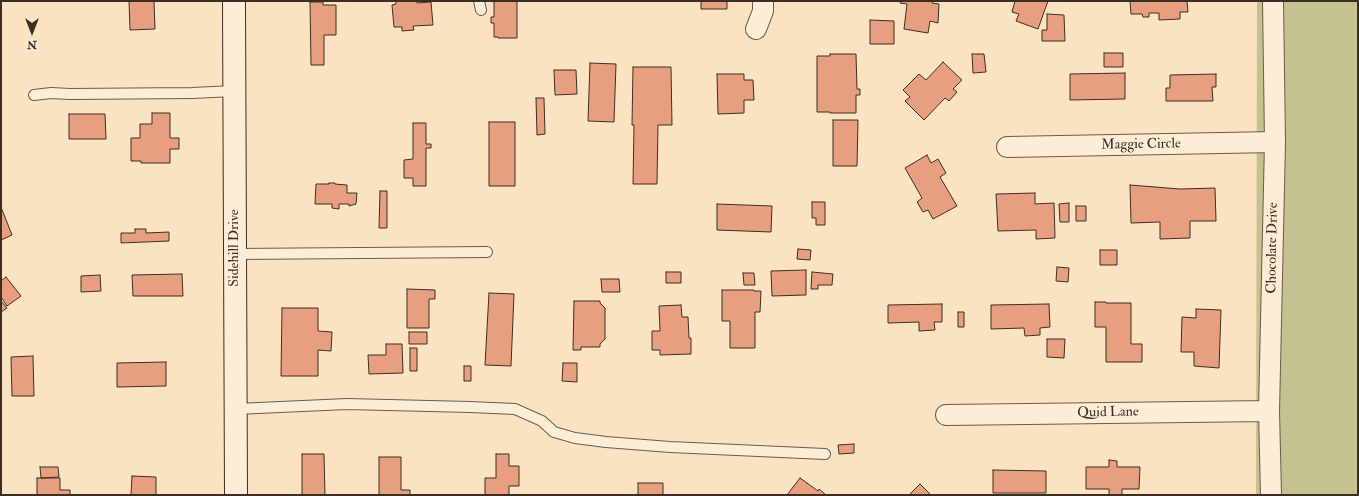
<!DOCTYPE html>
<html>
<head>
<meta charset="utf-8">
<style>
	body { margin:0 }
	#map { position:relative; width:1359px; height:496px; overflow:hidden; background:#fbe3c1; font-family:"IM FELL Double Pica",serif }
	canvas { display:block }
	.frame { position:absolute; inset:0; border:2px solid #3d2e23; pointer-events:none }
	.north { position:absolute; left:12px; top:12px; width:40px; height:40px; -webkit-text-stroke:3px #fcedd7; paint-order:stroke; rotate:180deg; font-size:11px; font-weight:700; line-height:16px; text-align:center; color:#3d2e23 }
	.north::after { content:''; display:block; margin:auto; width:14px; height:18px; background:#3d2e23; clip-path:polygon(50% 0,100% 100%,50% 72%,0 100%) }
</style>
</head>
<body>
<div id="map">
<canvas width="1359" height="496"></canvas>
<div class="frame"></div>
<div class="north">N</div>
</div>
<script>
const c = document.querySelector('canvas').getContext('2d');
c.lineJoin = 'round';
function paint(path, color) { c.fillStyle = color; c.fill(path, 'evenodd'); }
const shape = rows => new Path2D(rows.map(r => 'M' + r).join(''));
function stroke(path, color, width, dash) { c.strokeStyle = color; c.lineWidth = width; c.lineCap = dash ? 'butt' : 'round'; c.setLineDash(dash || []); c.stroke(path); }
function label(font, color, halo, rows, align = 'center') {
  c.font = font + ' "IM FELL Double Pica",serif'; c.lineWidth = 3.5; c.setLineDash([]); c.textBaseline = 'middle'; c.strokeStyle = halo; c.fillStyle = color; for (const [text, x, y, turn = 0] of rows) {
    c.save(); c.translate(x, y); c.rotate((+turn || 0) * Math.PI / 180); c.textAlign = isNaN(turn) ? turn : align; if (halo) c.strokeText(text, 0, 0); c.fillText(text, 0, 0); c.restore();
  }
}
const green = shape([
	[1257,1,1358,1,1358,495,1256,495]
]);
const building = shape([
	[129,1,154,1,155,29,130,30,129,1],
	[396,1,417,1,417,3,431,2,433,25,413,26,414,30,402,31,402,27,394,27,392,5,396,4,396,1],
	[494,1,517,1,517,38,498,38,498,37,494,37,494,23,491,23,491,17,494,17,494,1],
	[701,1,727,1,727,9,701,9,701,1],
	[901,1,933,1,932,3,939,4,938,23,930,21,928,33,904,29,907,4,900,3,901,1],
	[1015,1,1048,1,1038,29,1016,21,1019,14,1012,12,1015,1],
	[1130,1,1187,1,1188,12,1180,12,1180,19,1159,20,1159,13,1149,13,1149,17,1143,17,1142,14,1131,14,1130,1],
	[310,2,323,2,323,5,336,5,336,35,324,35,324,65,311,65,310,2],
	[1047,14,1064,15,1065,41,1042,41,1042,30,1047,30,1047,14],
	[870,20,894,21,894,44,870,44,870,20],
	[1104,53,1123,53,1123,67,1104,67,1104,53],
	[830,54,856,54,857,89,860,89,860,95,856,95,856,113,830,113,830,112,817,112,817,56,830,56,830,54],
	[972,54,984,54,986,72,973,73,972,54],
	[943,62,962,80,953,89,957,92,949,101,945,98,924,120,905,101,910,97,903,90,919,74,926,80,943,62],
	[590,63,616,64,614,122,588,121,590,63],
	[633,67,671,67,672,125,658,125,657,184,633,184,634,125,632,125,633,67],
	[554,70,576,70,577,94,555,95,554,70],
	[1125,73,1125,99,1070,100,1070,74,1125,73],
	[717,74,744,74,744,80,753,80,754,100,744,100,744,113,718,114,717,74],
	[1216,74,1216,87,1212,87,1213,101,1166,101,1166,88,1170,88,1170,75,1216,74],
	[536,98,544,98,545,134,537,135,536,98],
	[152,113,170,113,170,138,179,138,179,149,170,149,170,163,141,163,141,161,131,161,131,138,140,138,140,124,152,124,152,113],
	[69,114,105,114,106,139,69,139,69,114],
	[833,120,858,120,857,166,833,166,833,120],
	[489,122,515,122,515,186,489,186,489,122],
	[413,123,426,123,426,144,431,144,431,148,426,148,426,186,413,186,413,178,404,178,404,160,413,159,413,123],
	[927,155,931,163,938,159,946,173,940,177,957,206,933,219,928,210,923,212,917,202,922,198,905,168,927,155],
	[329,183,335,183,335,184,347,185,347,193,357,193,356,204,349,206,349,204,339,204,339,209,332,208,332,204,315,204,316,184,329,184,329,183],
	[1130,185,1180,189,1215,188,1216,221,1190,221,1190,238,1160,239,1160,222,1131,223,1130,185],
	[380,191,387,191,387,228,379,228,380,191],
	[1035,193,1035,204,1054,203,1055,238,1036,239,1036,230,998,231,996,194,1035,193],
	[812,202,825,202,825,225,816,225,816,218,812,218,812,202],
	[1069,203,1069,222,1060,222,1059,204,1069,203],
	[717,204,772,206,771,232,717,230,717,204],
	[1076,206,1086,206,1086,221,1076,221,1076,206],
	[1,207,12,235,1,240,1,207],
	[135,229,146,229,146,233,169,232,169,241,121,243,121,233,135,233,135,229],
	[798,249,811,250,810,260,797,259,798,249],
	[1100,250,1117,250,1117,265,1100,265,1100,250],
	[1057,267,1069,268,1068,282,1056,281,1057,267],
	[806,270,806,295,772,296,771,271,806,270],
	[666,272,681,272,681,283,666,283,666,272],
	[812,272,833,274,832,285,818,285,818,289,811,289,812,272],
	[743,273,754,273,755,285,744,285,743,273],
	[182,274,183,296,133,296,132,275,182,274],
	[100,275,101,291,81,292,81,276,100,275],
	[6,277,21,296,7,306,1,297,1,281,6,277],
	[601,279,619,279,620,292,602,292,601,279],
	[407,289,435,290,435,299,429,299,429,328,407,328,407,289],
	[722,290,754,290,754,291,761,291,760,312,755,312,755,348,730,348,730,321,722,321,722,290],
	[489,293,514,294,511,366,485,365,489,293],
	[1,301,7,308,1,312,1,301],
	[574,301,600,301,600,303,605,308,605,339,600,344,600,347,581,347,581,350,573,350,574,301],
	[1095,302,1106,302,1106,303,1131,303,1131,344,1142,344,1142,362,1106,362,1106,327,1095,327,1095,302],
	[942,304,942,322,934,322,935,330,919,331,919,322,888,323,888,305,942,304],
	[1049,304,1050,327,1040,328,1040,335,1025,336,1024,328,991,329,991,305,1049,304],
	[681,305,682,317,688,317,689,338,691,338,691,354,660,355,660,350,652,350,652,331,660,331,659,306,681,305],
	[282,308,318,308,318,331,332,332,331,351,318,350,318,376,281,376,282,308],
	[1196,309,1221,310,1219,368,1194,366,1194,352,1181,352,1182,317,1196,318,1196,309],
	[958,312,964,312,964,327,958,327,958,312],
	[409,332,427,332,427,344,409,344,409,332],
	[1047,339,1065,339,1064,358,1047,357,1047,339],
	[386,344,402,344,403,373,369,374,368,355,386,355,386,344],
	[410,348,417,348,417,371,410,371,410,348],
	[33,356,34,396,12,396,11,357,33,356],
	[166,362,166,386,117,387,117,363,166,362],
	[563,363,577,363,577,382,562,381,563,363],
	[464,366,471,366,471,381,464,381,464,366],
	[854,444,854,453,839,454,838,445,854,444],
	[302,454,324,454,325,495,302,495,302,454],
	[496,454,509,454,509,466,519,466,519,486,509,486,509,495,485,495,485,478,496,478,496,454],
	[379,457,401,457,401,490,410,490,410,495,379,495,379,457],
	[1109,460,1117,461,1117,467,1140,467,1139,489,1122,489,1122,495,1109,495,1109,489,1086,489,1086,467,1109,467,1109,460],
	[40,467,58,467,59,477,41,478,40,467],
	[993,470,1046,471,1046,493,993,493,993,470],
	[132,476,156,477,156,495,131,495,132,476],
	[37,478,60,478,60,490,70,490,70,495,37,495,37,478],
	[800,478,818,491,819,489,826,495,787,495,800,478],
	[638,483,663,483,663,495,638,495,638,483],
	[920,484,931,495,909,495,920,484]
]);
const lane = shape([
	[479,1,481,10],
	[34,95,51,93,70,94,192,93,234,91],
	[235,254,487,252],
	[236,409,347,404,470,407,515,409,542,421,554,432,575,438,606,442,670,447,825,454]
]);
const street = shape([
	[756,29,763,11,763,1],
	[1007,147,1275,142],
	[946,415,1269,411],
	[1271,495,1269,411,1275,142,1273,1]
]);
const secondary = shape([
	[234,1,236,495]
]);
const streetNames = [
	["Maggie Circle",1141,145,-1],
	["Sidehill Drive",235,248,-90],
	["Chocolate Drive",1273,248,-89],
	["Quid Lane",1108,413,-1]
];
paint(green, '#c3c290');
paint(building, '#e89f7f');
stroke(building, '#3d2e23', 1);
stroke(lane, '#6c5b4a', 12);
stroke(street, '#6c5b4a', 22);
stroke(secondary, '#3d2e23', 24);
stroke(lane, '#fcedd7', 10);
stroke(street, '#fcedd7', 20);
stroke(secondary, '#fcedd7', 22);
label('14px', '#3d2e23', '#fcedd7', streetNames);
</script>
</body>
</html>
